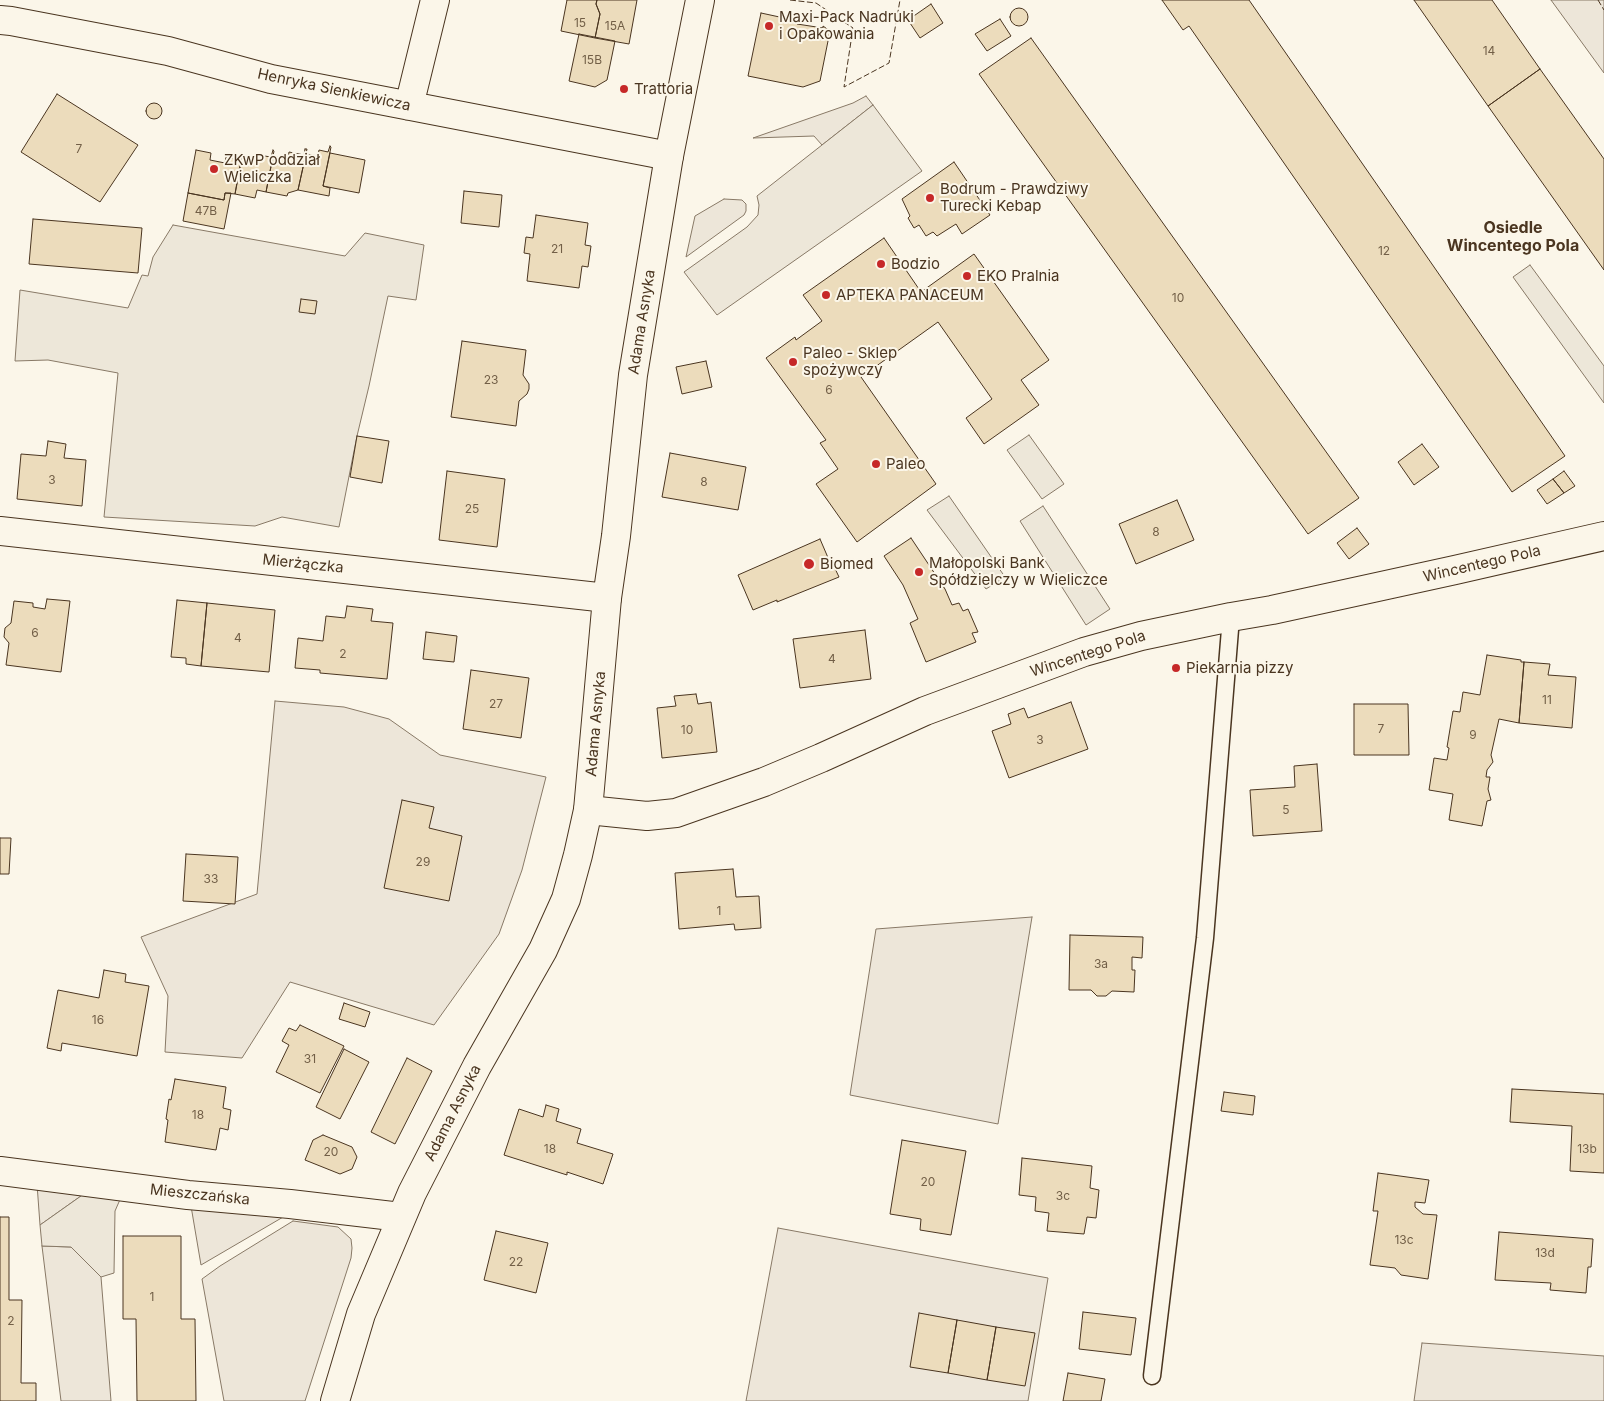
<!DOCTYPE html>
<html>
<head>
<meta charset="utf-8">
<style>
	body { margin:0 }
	canvas { display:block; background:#fbf6e9 }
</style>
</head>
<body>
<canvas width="1604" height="1401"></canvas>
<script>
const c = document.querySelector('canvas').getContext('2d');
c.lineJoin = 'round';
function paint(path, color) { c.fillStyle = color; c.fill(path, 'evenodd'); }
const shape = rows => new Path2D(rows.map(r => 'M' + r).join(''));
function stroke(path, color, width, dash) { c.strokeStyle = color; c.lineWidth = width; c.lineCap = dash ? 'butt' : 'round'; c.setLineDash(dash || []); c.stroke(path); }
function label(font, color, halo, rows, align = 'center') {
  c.font = font + ' Inter,sans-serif'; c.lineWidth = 4; c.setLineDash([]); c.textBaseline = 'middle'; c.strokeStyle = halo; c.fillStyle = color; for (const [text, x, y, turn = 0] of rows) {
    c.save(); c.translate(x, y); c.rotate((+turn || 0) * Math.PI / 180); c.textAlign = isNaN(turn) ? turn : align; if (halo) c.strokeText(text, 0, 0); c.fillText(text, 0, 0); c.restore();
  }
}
const green = shape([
	[1551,0,1604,0,1604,73,1551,0],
	[866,96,873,105,822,145,814,136,753,138,853,103,866,96],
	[724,199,742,200,746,204,746,211,744,215,686,257,695,216,724,199],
	[275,701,344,707,389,719,440,755,546,777,522,870,499,934,434,1025,290,982,242,1058,165,1052,168,996,141,937,257,894,275,701],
	[1032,917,998,1124,850,1095,876,929,1032,917],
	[37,1184,88,1191,40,1225,37,1184],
	[191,1206,290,1213,201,1265,191,1206],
	[293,1221,338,1227,351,1239,352,1248,351,1258,305,1401,224,1401,202,1279,220,1266,293,1221],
	[778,1228,1048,1278,1028,1401,746,1401,778,1228],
	[42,1246,71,1247,101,1277,111,1401,61,1401,42,1246],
	[1422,1343,1604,1356,1604,1401,1414,1401,1422,1343]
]);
const parking = shape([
	[873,105,922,171,717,315,684,272,747,227,758,215,759,205,757,196,873,105],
	[173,225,345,256,365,233,424,245,416,300,388,296,369,386,357,436,339,527,282,517,255,526,104,517,118,373,48,360,15,361,20,290,128,308,142,275,148,276,153,257,173,225],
	[1530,265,1604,366,1604,403,1513,277,1530,265],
	[1029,435,1064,484,1042,499,1007,450,1029,435],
	[949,496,1005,577,986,589,927,510,949,496],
	[1043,506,1110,609,1086,625,1020,521,1043,506],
	[88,1191,122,1195,115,1211,114,1273,101,1277,71,1247,42,1246,40,1225,88,1191]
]);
const building = shape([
	[567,0,597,0,596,4,600,14,595,38,561,31,567,0],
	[597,0,637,0,629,44,595,38,600,14,596,4,597,0],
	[1162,0,1249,0,1565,456,1512,492,1189,26,1183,30,1162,0],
	[1414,0,1492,0,1540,69,1488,106,1414,0],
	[931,4,943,23,920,38,908,20,931,4],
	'1010 17a9 9 0 1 1 18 0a9 9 0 1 1-18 0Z',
	[761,13,798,21,797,24,823,28,823,26,830,31,820,81,803,87,748,76,761,13],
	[1000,19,1011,36,987,51,975,34,1000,19],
	[579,34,615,41,607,80,595,87,569,81,579,34],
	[1031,38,1359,498,1308,534,979,74,1031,38],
	[1540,69,1604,159,1604,270,1488,106,1540,69],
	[57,94,138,145,100,202,21,152,57,94],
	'146 111a8 8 0 1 1 16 0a8 8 0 1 1-16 0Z',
	[330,146,331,147,323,186,330,188,329,196,298,190,306,154,318,156,319,150,328,152,330,146],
	[305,149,307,149,298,190,288,193,287,196,266,192,273,156,288,159,289,152,304,155,305,149],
	[196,150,211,153,210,160,225,163,226,157,240,159,241,153,243,153,235,194,225,193,224,200,188,193,196,150],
	[273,150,274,151,266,192,257,190,255,198,235,194,241,159,256,162,258,155,271,157,273,150],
	[330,153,365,160,359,193,323,186,330,153],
	[954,162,990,215,962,234,956,224,937,236,933,232,926,236,919,225,914,228,908,218,910,216,902,199,954,162],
	[464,191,502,195,499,227,461,223,464,191],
	[188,193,224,200,225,193,231,193,224,229,183,221,188,193],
	[536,215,588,223,585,245,591,246,588,267,582,266,579,288,527,281,530,254,524,253,526,237,533,238,536,215],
	[33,219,142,228,138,273,29,264,33,219],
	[884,238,921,292,974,254,1049,360,1021,380,1039,405,984,444,966,418,992,399,938,322,861,377,936,484,857,542,816,484,838,469,820,443,826,440,766,358,795,337,796,340,822,321,803,295,884,238],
	[301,299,317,301,315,314,299,312,301,299],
	[462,341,526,350,523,375,529,384,529,389,527,394,519,401,516,426,451,417,462,341],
	[706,361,712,387,682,394,676,367,706,361],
	[357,436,389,441,382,483,350,477,357,436],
	[48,441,66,444,64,458,86,460,82,506,17,499,21,454,46,456,48,441],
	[1422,444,1439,467,1414,485,1398,462,1422,444],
	[670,453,746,467,738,510,662,497,670,453],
	[447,471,505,479,497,547,439,540,447,471],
	[1564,471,1575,486,1564,493,1553,479,1564,471],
	[1553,479,1564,493,1547,504,1537,490,1553,479],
	[1177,500,1194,540,1136,564,1119,524,1177,500],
	[1357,528,1369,544,1349,559,1337,543,1357,528],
	[911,538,945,589,952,605,959,603,963,611,968,609,978,632,972,633,976,642,926,662,910,623,918,619,903,585,884,556,911,538],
	[820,539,829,560,831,560,839,577,777,602,777,600,753,610,738,575,820,539],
	[47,599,70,601,61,672,6,665,9,643,4,637,5,628,11,623,14,601,33,603,33,607,45,609,47,599],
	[177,600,207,603,201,666,186,664,186,658,171,657,177,600],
	[207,603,275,610,269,672,201,666,207,603],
	[347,606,373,609,371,621,393,623,387,679,320,673,320,670,295,668,298,638,323,641,326,616,345,618,347,606],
	[865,630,871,679,800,688,793,639,865,630],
	[426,632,457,636,454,662,423,659,426,632],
	[1487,655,1521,660,1521,662,1524,662,1519,723,1499,719,1491,755,1493,762,1487,770,1486,777,1490,777,1488,789,1491,800,1487,801,1482,826,1449,820,1453,794,1429,790,1434,758,1447,760,1449,748,1447,747,1453,711,1460,712,1463,692,1480,695,1487,655],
	[1524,662,1550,664,1548,675,1576,677,1572,728,1519,723,1524,662],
	[471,670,529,678,521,738,463,729,471,670],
	[696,694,698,704,711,702,717,752,662,758,657,708,676,706,674,696,696,694],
	[1071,702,1088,749,1009,778,992,731,1011,724,1008,714,1024,708,1028,718,1071,702],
	[1354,704,1408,704,1409,755,1354,755,1354,704],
	[1317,764,1322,831,1253,836,1250,790,1295,787,1294,766,1317,764],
	[402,800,434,807,429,828,462,836,449,901,384,888,402,800],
	[0,838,11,838,9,874,0,874,0,838],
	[186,854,238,857,235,904,183,901,186,854],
	[733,869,736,897,759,896,761,928,735,930,734,924,679,929,675,873,733,869],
	[1070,935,1143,937,1142,958,1132,957,1132,970,1135,970,1134,992,1112,991,1106,996,1097,996,1091,990,1069,990,1070,935],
	[104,970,126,974,125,982,149,986,137,1056,62,1043,61,1051,47,1048,58,990,99,998,104,970],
	[344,1003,370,1012,365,1027,339,1019,344,1003],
	[300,1025,344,1046,320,1093,276,1072,289,1045,282,1041,289,1028,296,1031,300,1025],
	[344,1049,369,1062,340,1119,316,1107,344,1049],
	[407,1058,432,1071,395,1144,371,1132,407,1058],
	[175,1079,226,1087,223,1108,231,1110,228,1130,220,1128,216,1150,165,1142,168,1120,166,1119,169,1099,171,1100,175,1079],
	[1512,1089,1604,1094,1604,1173,1570,1171,1572,1126,1510,1122,1512,1089],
	[1224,1092,1255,1096,1253,1115,1221,1111,1224,1092],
	[546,1105,559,1109,556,1121,581,1129,577,1143,613,1154,603,1184,567,1172,567,1175,504,1155,519,1109,543,1117,546,1105],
	[323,1135,352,1147,357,1157,352,1169,340,1174,305,1160,313,1140,323,1135],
	[902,1140,966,1151,951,1235,920,1230,921,1219,890,1214,902,1140],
	[1022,1158,1092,1166,1090,1188,1099,1190,1096,1218,1087,1217,1084,1234,1047,1231,1049,1213,1035,1211,1036,1197,1019,1195,1022,1158],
	[1378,1173,1429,1180,1425,1203,1415,1202,1415,1207,1423,1214,1437,1215,1428,1279,1401,1275,1395,1268,1370,1265,1378,1211,1373,1211,1378,1173],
	[0,1217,9,1217,9,1300,22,1300,21,1383,36,1383,36,1401,0,1401,0,1217],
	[496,1231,548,1243,536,1293,484,1280,496,1231],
	[1499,1232,1593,1239,1591,1267,1588,1267,1586,1293,1550,1290,1551,1283,1495,1280,1499,1232],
	[123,1236,181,1236,181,1319,195,1319,196,1401,137,1401,136,1319,123,1319,123,1236],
	[1083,1312,1136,1318,1131,1355,1079,1349,1083,1312],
	[919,1313,957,1320,948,1373,910,1367,919,1313],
	[957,1320,996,1327,987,1380,948,1373,957,1320],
	[996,1327,1035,1333,1025,1386,987,1380,996,1327],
	[1068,1373,1105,1379,1101,1401,1063,1401,1068,1373]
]);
const service = shape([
	[1152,1376,1205,938,1231,617]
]);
const minor = shape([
	[0,20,11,21,168,51,271,79,669,156],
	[409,106,435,0],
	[0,531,607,598],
	[588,810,647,816,676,813,764,782,821,758,925,711,1084,652,1141,636,1231,617,1272,610,1455,570,1604,536],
	[0,1171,188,1195,290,1204,401,1217]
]);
const secondary = shape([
	[335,1401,361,1314,412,1193,477,1066,543,950,566,899,578,855,588,810,607,598,616,536,633,375,669,156,700,0]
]);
const fence = shape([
	[790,0,816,3,853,28,844,87,889,63,900,0],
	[1598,0,1604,10]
]);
const markers = [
	[769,26,5,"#c62828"],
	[624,89,5,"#c62828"],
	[214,169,5,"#c62828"],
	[930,198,5,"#c62828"],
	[881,264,5,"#c62828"],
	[967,276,5,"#c62828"],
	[826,295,5,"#c62828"],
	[793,362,5,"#c62828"],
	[876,464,5,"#c62828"],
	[809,564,6,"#c62828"],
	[919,572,5,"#c62828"],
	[1176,668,5,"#c62828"]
];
const numberNames = [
	["15",580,23],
	["15A",615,26],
	["14",1489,51],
	["15B",592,60],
	["7",79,149],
	["47B",206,211],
	["21",557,249],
	["12",1384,251],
	["10",1178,298],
	["23",491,380],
	["6",829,390],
	["3",52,480],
	["8",704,482],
	["25",472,509],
	["8",1156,532],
	["6",35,633],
	["4",238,638],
	["2",343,654],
	["4",832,659],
	["11",1547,700],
	["27",496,704],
	["7",1381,729],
	["10",687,730],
	["9",1473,735],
	["3",1040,740],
	["5",1286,810],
	["29",423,862],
	["33",211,879],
	["1",719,911],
	["3a",1101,964],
	["16",98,1020],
	["31",310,1059],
	["18",198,1115],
	["18",550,1149],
	["13b",1587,1149],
	["20",331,1152],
	["20",928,1182],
	["3c",1063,1196],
	["13c",1404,1240],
	["13d",1545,1253],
	["22",516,1262],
	["1",152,1297],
	["2",11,1321]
];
const poiNames = [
	["Maxi-Pack Nadruki",779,17],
	["i Opakowania",779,34],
	["Trattoria",634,89],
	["ZKwP oddział",224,160],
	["Wieliczka",224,177],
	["Bodrum - Prawdziwy",940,189],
	["Turecki Kebap",940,206],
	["Bodzio",891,264],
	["EKO Pralnia",977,276],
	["APTEKA PANACEUM",836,295],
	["Paleo - Sklep",803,353],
	["spożywczy",803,370],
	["Paleo",886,464],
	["Małopolski Bank",929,563],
	["Spółdzielczy w Wieliczce",929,580],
	["Biomed",820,564],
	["Piekarnia pizzy",1186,668]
];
const streetNames = [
	["Henryka Sienkiewicza",334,90,12],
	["Adama Asnyka",642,322,-81],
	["Mierżączka",303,564,6],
	["Wincentego Pola",1482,564,-13],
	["Wincentego Pola",1088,654,-18],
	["Adama Asnyka",596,724,-85],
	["Adama Asnyka",453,1113,-63],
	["Mieszczańska",200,1195,6]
];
const neighbourhoodNames = [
	["Osiedle",1513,228],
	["Wincentego Pola",1513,246]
];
paint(green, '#ede6d9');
stroke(green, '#887966', 1);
paint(parking, '#ede7d9');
stroke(parking, '#887966', 1);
paint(building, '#ecdcbc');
stroke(building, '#4a3520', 1);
stroke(service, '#4a3520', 19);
stroke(minor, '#4a3520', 30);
stroke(secondary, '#4a3520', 30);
stroke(service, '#fbf6e9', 16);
stroke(minor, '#fbf6e9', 28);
stroke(secondary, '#fbf6e9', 28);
stroke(fence, '#4a3520', 1, [6, 2.5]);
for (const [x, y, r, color] of markers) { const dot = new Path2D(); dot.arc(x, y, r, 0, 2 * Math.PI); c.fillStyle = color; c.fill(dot); stroke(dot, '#fbf6e9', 2); }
label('12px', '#725f47', null, numberNames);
label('15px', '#4a3520', '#fbf6e9', poiNames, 'left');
label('15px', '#4a3520', '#fbf6e9', streetNames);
label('bold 16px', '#4a3520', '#fbf6e9', neighbourhoodNames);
</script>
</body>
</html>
